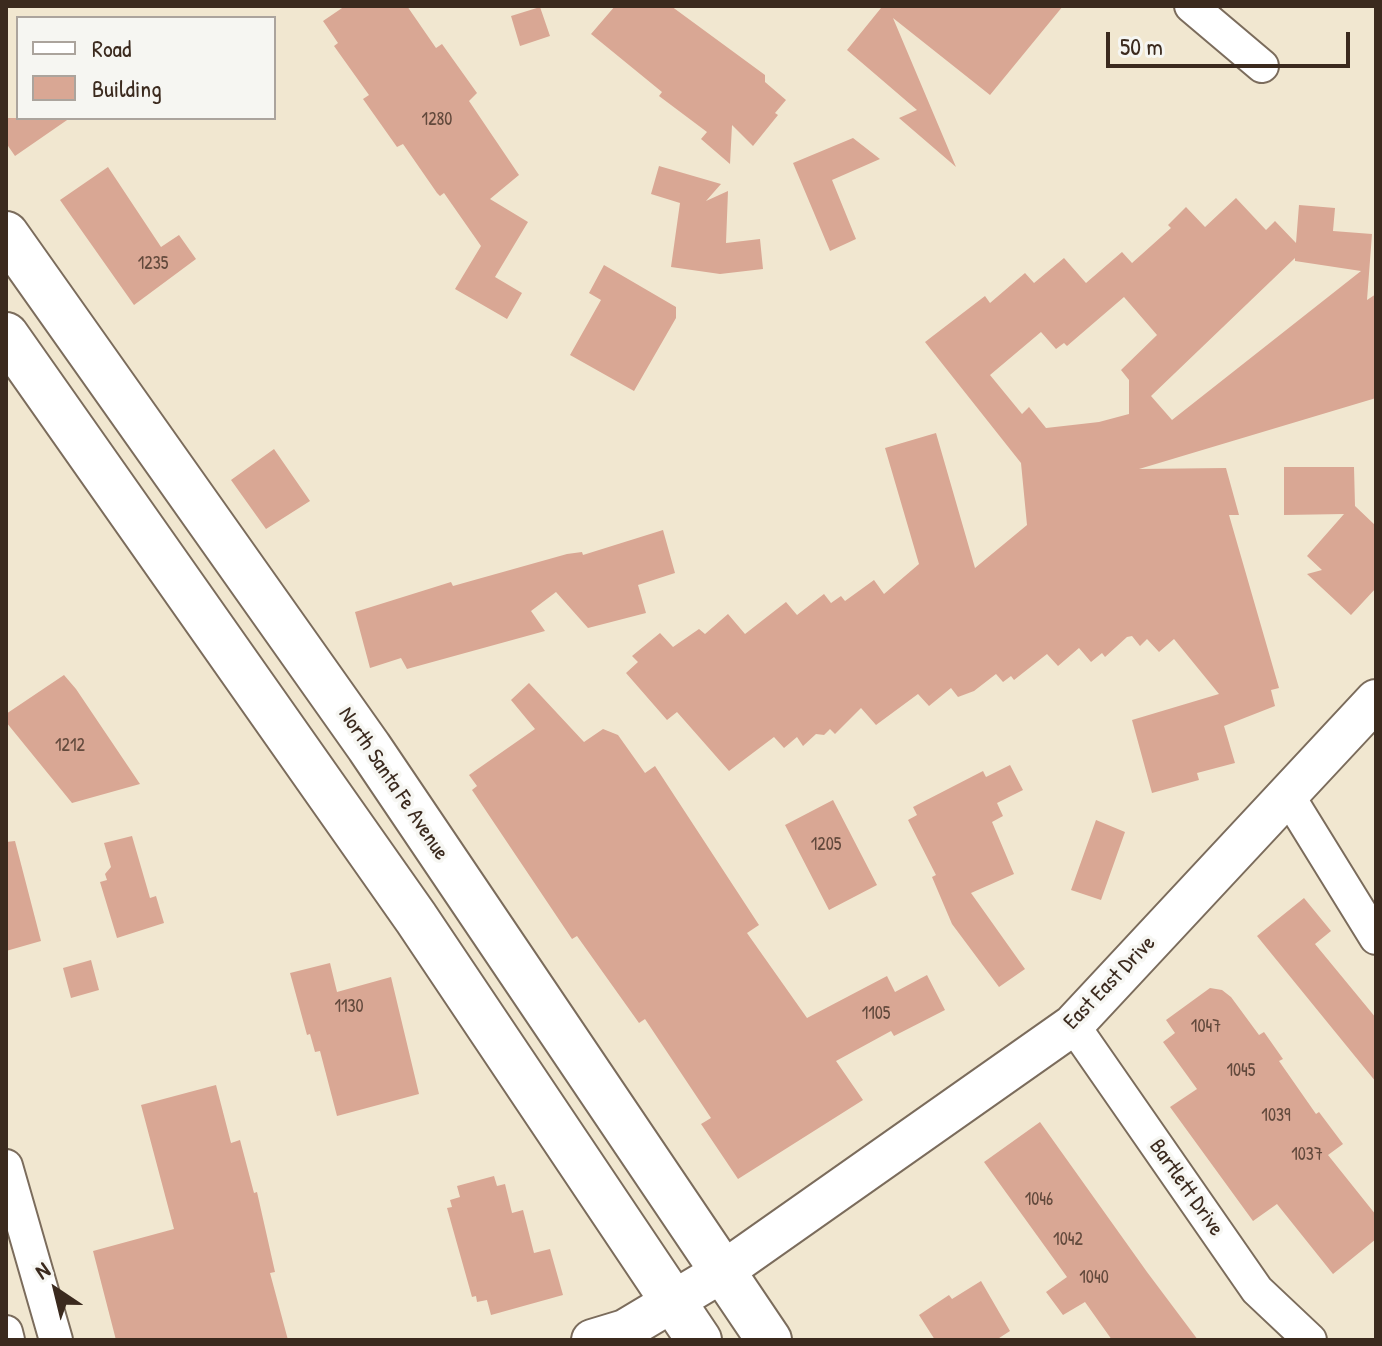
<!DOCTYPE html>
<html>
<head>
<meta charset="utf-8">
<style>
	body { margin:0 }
	#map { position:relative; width:1382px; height:1346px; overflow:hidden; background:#f1e7d0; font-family:"Patrick Hand",sans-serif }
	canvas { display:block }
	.frame { position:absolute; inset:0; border:8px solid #3b2a1e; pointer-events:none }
	.legend { position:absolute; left:16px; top:16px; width:260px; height:104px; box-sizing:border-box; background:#f6f6f2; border:2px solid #aba49d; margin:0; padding:10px 14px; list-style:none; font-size:24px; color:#3b2a1e }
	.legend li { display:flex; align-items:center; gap:16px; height:40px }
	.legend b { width:40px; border:2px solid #aba49d }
	.north { position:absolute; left:16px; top:1250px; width:80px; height:80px; -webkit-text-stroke:6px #f6f6f2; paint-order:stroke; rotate:325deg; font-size:22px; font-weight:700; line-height:32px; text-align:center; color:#3b2a1e }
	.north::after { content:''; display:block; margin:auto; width:28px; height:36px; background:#3b2a1e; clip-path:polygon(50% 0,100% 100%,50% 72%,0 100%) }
	.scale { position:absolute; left:1106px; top:32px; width:244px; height:36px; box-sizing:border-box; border:4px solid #3b2a1e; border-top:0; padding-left:10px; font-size:24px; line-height:28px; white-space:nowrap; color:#3b2a1e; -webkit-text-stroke:6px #f6f6f2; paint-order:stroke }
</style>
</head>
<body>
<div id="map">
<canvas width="1382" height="1346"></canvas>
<div class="frame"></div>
<ul class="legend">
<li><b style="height:10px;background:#fff"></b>Road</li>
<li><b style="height:22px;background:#d9a794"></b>Building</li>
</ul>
<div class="north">N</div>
<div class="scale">50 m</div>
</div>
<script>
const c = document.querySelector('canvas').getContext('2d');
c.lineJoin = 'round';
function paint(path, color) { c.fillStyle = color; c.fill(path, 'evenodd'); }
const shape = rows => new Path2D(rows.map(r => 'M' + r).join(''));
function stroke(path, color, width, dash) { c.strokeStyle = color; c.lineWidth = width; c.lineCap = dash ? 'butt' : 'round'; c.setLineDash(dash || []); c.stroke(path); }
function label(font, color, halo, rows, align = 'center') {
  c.font = font + ' "Patrick Hand",sans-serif'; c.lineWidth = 7; c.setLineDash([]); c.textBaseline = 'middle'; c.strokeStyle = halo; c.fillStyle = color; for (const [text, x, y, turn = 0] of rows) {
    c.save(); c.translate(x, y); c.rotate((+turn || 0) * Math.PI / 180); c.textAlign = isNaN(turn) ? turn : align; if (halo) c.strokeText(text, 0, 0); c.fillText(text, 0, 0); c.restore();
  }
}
const building = shape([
	[345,6,407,6,436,48,442,44,477,93,469,101,519,175,490,199,528,222,495,277,522,293,507,319,455,289,481,246,444,193,440,196,437,193,403,144,397,147,363,99,369,95,334,46,338,43,323,21],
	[615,6,671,6,765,75,765,82,786,100,775,113,778,115,753,146,732,125,730,164,701,139,707,132,659,96,662,92,591,34],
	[878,6,1063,6,990,95,893,18,956,167,899,118,917,110,847,50,881,8],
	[540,7,550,36,520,46,511,16],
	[6,118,70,118,15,156,6,143],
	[853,138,880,159,832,180,856,239,830,251,793,163],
	[659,166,721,184,706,201,728,191,726,243,760,239,763,269,720,274,671,267,680,203,651,194],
	[108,167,161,247,179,235,196,259,134,305,60,200],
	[1236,198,1266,230,1275,221,1296,243,1299,205,1335,208,1333,231,1372,234,1367,300,1376,294,1376,398,1139,469,1226,468,1239,515,1229,515,1279,688,1271,690,1275,706,1224,726,1235,763,1197,773,1199,780,1152,793,1132,720,1219,694,1174,639,1159,652,1147,639,1140,646,1132,636,1127,637,1105,657,1102,653,1091,662,1079,648,1058,666,1047,654,1014,680,1011,676,1003,682,996,674,974,691,958,697,951,688,929,706,918,694,876,725,861,708,835,734,830,729,824,735,816,734,803,746,797,737,784,748,774,737,729,771,677,712,667,720,626,673,638,662,632,656,660,633,673,647,699,629,705,634,728,614,745,634,786,602,797,615,824,594,831,603,841,596,845,601,874,580,884,594,919,564,885,448,936,433,975,568,1027,525,1021,463,925,342,985,296,990,303,1025,273,1034,283,1064,258,1086,283,1122,252,1132,263,1171,228,1168,225,1186,207,1205,227],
	[1295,258,1295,261,1361,271,1172,420,1151,396],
	[1124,297,1157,335,1121,370,1129,380,1129,414,1099,422,1046,428,1029,407,1022,414,990,375,1041,332,1056,349,1064,343,1067,346],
	[604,265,676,307,676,318,634,391,570,355,601,300,589,293],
	[274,449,310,501,266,529,231,480],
	[1284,467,1354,467,1355,506,1376,526,1376,588,1351,615,1307,574,1322,570,1307,556,1344,514,1284,515],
	[663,530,675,573,638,585,646,613,588,628,556,592,531,611,545,631,407,669,401,658,370,668,355,612,451,582,453,586,567,554,582,552,583,555],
	[64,675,76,689,140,784,72,803,6,722,6,714],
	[529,683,584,742,603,729,618,735,645,773,655,766,759,925,747,933,807,1018,887,976,895,992,927,975,945,1010,894,1036,891,1031,836,1061,863,1100,738,1179,701,1124,711,1118,645,1019,639,1023,577,936,572,939,472,790,477,786,469,775,535,729,511,700],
	[1010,765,1023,790,997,803,1003,816,992,822,1014,874,971,893,1025,969,999,987,952,924,932,877,936,875,908,820,917,815,913,807,983,771,986,777],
	[833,800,877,885,829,910,785,825],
	[1096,820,1125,832,1101,900,1071,890],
	[132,836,150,898,156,896,164,923,117,938,100,882,107,880,105,874,111,867,104,843],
	[15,841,41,941,6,951,6,842],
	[1304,898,1331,931,1315,944,1376,1018,1376,1082,1257,936],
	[91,960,99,990,71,998,63,968],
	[330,963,337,992,391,977,419,1094,337,1116,320,1051,315,1052,310,1034,307,1035,290,973],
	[1210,988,1222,990,1231,997,1259,1035,1264,1032,1283,1059,1279,1061,1316,1114,1319,1112,1343,1144,1328,1155,1376,1215,1376,1239,1333,1274,1277,1204,1253,1221,1170,1107,1197,1089,1163,1042,1175,1033,1166,1020],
	[216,1085,231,1143,240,1140,254,1193,257,1192,275,1272,270,1273,288,1340,116,1340,93,1251,174,1229,141,1105],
	[1040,1122,1147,1272,1198,1340,1112,1340,1085,1302,1063,1315,1046,1292,1067,1277,984,1162],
	[494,1176,497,1186,505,1184,512,1213,523,1210,534,1253,550,1249,563,1295,491,1315,487,1300,477,1302,476,1296,472,1297,447,1208,452,1207,450,1200,460,1197,457,1186],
	[981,1281,1010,1331,996,1340,935,1340,919,1315,949,1295,952,1299]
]);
const minor = shape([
	[1191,6,1262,66],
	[1287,794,1376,938],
	[1073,1025,1257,1290,1310,1340],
	[6,1166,56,1340],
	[6,1332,8,1340]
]);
const tertiary = shape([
	[592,1340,625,1330,722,1272,1073,1025,1376,700]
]);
const primary = shape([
	[6,234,369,747,769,1340],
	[6,335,416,918,699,1340]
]);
const numberNames = [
	["1280",437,120],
	["1235",153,264],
	["1212",70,746],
	["1205",826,845],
	["1130",349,1007],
	["1105",876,1014],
	["1047",1206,1027],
	["1045",1241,1071],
	["1039",1276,1116],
	["1037",1307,1155],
	["1046",1039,1200],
	["1042",1068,1240],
	["1040",1094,1278]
];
const streetNames = [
	["North Santa Fe Avenue",393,784,56],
	["East East Drive",1110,983,-46],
	["Bartlett Drive",1186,1188,55]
];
paint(building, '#d9a794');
stroke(minor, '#7b6c5c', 36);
stroke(tertiary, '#7b6c5c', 44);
stroke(primary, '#7b6c5c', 48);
stroke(minor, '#fff', 32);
stroke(tertiary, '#fff', 40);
stroke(primary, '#fff', 44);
label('18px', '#62493c', null, numberNames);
label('22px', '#3b2a1e', '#f6f6f2', streetNames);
</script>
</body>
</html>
